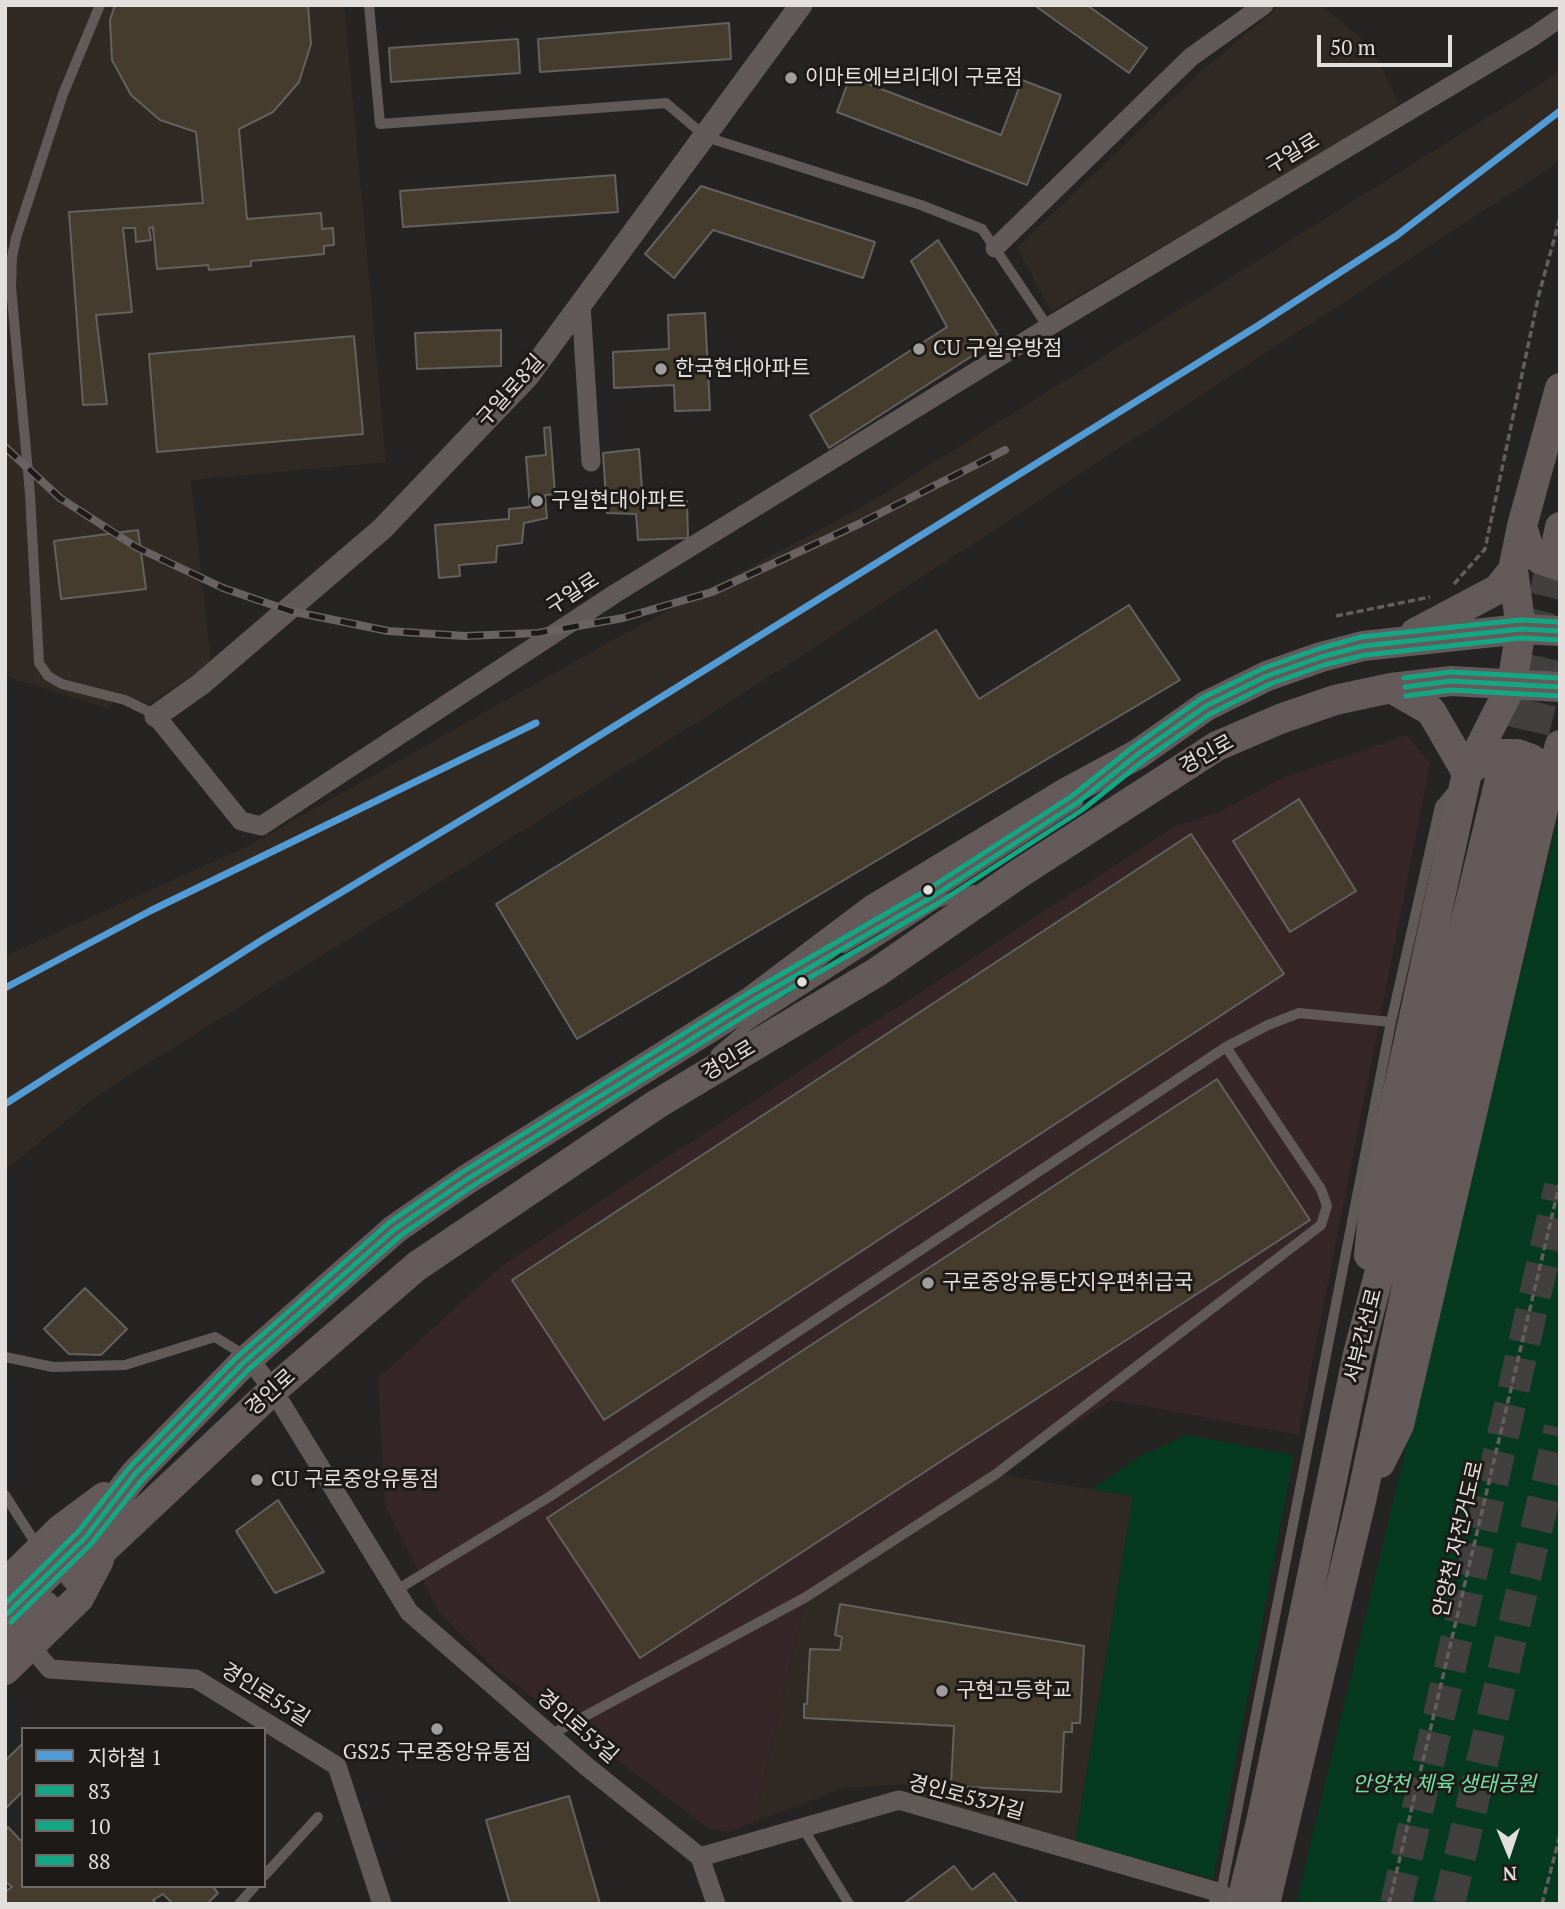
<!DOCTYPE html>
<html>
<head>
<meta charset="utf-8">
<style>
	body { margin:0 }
	#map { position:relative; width:1565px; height:1909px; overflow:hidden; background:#262422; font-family:"PT Serif","Noto Sans KR",serif }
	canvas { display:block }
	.frame { position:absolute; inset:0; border:7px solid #e2dfdd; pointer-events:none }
	.legend { position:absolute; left:21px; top:1727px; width:245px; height:161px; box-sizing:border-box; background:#1e1a18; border:2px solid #6c6967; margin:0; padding:9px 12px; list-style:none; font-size:21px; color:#e2dfdd }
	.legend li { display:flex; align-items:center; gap:14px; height:35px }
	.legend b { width:35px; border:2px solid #6c6967 }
	.north { position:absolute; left:1474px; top:1818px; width:70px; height:70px; -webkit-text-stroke:5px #1e1a18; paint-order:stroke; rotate:178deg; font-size:19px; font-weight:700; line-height:28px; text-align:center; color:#e2dfdd }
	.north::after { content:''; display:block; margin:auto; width:24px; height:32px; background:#e2dfdd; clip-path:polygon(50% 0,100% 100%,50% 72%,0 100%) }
	.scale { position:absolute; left:1317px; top:35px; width:135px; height:32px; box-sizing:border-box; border:4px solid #e2dfdd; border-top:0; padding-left:9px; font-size:21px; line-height:24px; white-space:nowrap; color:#e2dfdd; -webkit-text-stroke:5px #1e1a18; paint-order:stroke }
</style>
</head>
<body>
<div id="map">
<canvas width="1565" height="1909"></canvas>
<div class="frame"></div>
<ul class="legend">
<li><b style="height:9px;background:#539bd4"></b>지하철 1</li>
<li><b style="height:9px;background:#13a785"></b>83</li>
<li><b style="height:9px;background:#13a785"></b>10</li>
<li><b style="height:9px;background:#13a785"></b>88</li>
</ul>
<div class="north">N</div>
<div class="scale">50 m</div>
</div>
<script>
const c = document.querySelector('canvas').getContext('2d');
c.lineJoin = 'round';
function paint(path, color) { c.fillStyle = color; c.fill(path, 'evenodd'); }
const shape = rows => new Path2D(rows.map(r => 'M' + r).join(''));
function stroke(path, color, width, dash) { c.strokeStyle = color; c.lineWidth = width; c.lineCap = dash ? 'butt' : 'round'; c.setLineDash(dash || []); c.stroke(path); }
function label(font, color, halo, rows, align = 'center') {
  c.font = font + ' "PT Serif","Noto Sans KR",serif'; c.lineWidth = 6; c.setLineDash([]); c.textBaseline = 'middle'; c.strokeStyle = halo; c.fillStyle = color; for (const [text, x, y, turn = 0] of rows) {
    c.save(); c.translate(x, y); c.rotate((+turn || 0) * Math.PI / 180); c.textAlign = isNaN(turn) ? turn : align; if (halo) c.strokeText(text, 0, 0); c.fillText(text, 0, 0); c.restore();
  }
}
const commercial = shape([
	[1407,735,1430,764,1298,1435,1112,1400,806,1597,754,1822,728,1832,710,1829,496,1670,439,1612,385,1505,378,1378,504,1264,1175,826,1222,811,1282,778]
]);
const built = shape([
	[5,5,344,5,386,462,191,480,211,663,149,704,115,693,110,709,5,676],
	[1281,5,1321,5,1370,46,1399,103,1338,145,1051,311,1017,248,1199,73],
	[1560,72,1560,161,744,693,102,1092,5,1170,5,956,250,845,611,641,864,506],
	[996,1474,1133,1496,1075,1842,913,1797,905,1784,844,1788,754,1822,806,1597]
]);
const green = shape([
	[1560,810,1560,1904,1296,1904],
	[1187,1435,1294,1455,1213,1879,1075,1842,1133,1496,1092,1489,1141,1456]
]);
const building = shape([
	[115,5,308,5,311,44,299,82,273,112,239,129,247,219,321,213,322,229,333,228,334,245,324,246,324,254,251,261,251,266,209,270,208,265,157,269,153,227,149,228,151,240,136,242,135,228,123,228,132,312,96,315,107,404,83,405,69,212,203,203,196,132,160,120,131,95,112,60,110,20,115,5],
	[1034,5,1087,5,1147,48,1129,73,1034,5],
	[729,23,731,59,540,72,538,39,729,23],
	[518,39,520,73,391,82,389,48,518,39],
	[850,77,1001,135,1022,80,1061,95,1027,185,837,112,850,77],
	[615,175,618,212,403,227,400,191,615,175],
	[701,186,875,242,863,278,713,230,674,278,645,254,701,186],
	[938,240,1000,338,829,448,810,415,947,327,911,261,938,240],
	[705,313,710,410,675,411,674,385,614,388,613,352,669,349,668,315,705,313],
	[501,330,501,366,417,369,415,333,501,330],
	[354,336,363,434,157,452,149,354,354,336],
	[550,427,555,494,545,495,547,518,524,523,522,543,497,546,496,562,459,565,460,576,439,578,435,525,509,519,509,509,530,507,526,457,546,455,544,428,550,427],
	[639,449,643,502,687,501,688,538,638,540,636,514,607,513,603,453,639,449],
	[138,530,146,589,61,599,54,541,138,530],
	[1129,605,1180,680,577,1039,496,904,936,630,979,699,1129,605],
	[1299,799,1356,891,1290,932,1233,841,1299,799],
	[1191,834,1284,974,604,1420,512,1280,1191,834],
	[1217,1079,1310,1220,640,1658,547,1518,1217,1079],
	[85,1288,127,1329,101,1355,69,1354,44,1329,85,1288],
	[278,1500,324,1572,275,1593,236,1531,278,1500],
	[840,1604,1084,1646,1080,1723,1072,1723,1072,1732,1064,1732,1061,1792,951,1786,954,1726,804,1718,804,1704,807,1704,810,1649,840,1650,842,1637,835,1635,840,1604],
	[23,1743,23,1791,5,1809,5,1761,23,1743],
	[569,1796,600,1904,510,1904,486,1820,569,1796],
	[8,1827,23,1843,23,1886,212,1886,218,1893,207,1904,173,1904,163,1894,153,1900,157,1904,5,1904,5,1892,12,1887,5,1881,5,1830,8,1827],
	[954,1866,972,1890,994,1873,1018,1904,903,1904,954,1866]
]);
const primaryTunnel = shape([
	[1502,771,1557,541],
	[1524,776,1560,622]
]);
const trunkTunnel = shape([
	[1396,1904,1560,1186],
	[1449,1904,1560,1428]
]);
const path = shape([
	[1454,584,1485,549,1539,294,1560,218],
	[1336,616,1430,597],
	[1389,1904,1560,1182],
	[1542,1904,1560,1835]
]);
const service = shape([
	[100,5,63,94,16,238,12,257,11,287,30,494,39,663,48,676,62,684,125,700,156,715],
	[369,5,380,124,666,103,706,137,921,205,982,229,1048,327],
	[844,948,932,897,1078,803],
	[716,1053,750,1024,937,903,974,890],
	[5,1357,53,1367,125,1365,215,1337,246,1356],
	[5,1495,38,1547],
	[395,1591,549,1497,1226,1047,1268,1025,1299,1013,1391,1022],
	[550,1735,806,1597,996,1474,1321,1225,1327,1206,1321,1189,1226,1047],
	[803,1828,849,1904],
	[264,1876,318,1817],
	[1221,1893,1391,1022,1440,806,1454,789],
	[239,1904,255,1886]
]);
const minor = shape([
	[995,248,1191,57,1264,5],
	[581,304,591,462],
	[156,716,241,821,261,826,616,593,1048,327,1534,36,1560,18],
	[249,1358,273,1390,409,1612,586,1766,700,1857,716,1904],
	[30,1646,50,1669,196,1679,337,1766,382,1904],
	[700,1857,899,1800,1221,1893,1218,1904]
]);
const tertiary = shape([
	[156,716,201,684,382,529,528,376,801,5]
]);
const primary = shape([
	[1522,526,1528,546,1540,559,1560,566],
	[1557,541,1560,527],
	[1415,633,1498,589,1513,570],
	[1391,688,1431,711,1467,773],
	[1475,766,1482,760,1498,754,1517,754,1531,759,1543,769,1550,779],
	[1369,1255,1375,1197,1467,773,1512,684,1521,629,1513,570,1522,526,1560,388],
	[1380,1463,1399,1425,1550,779,1560,745],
	[75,1576,273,1390,417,1266,657,1104,877,972,1020,873,1217,746,1280,719,1335,700,1391,688,1451,681,1560,687],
	[5,1584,61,1529,104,1497],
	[5,1616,85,1538,135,1474,242,1364,395,1229,466,1180,752,1001,874,909,1064,794,1138,754,1206,706,1267,676,1321,657,1363,646,1521,629,1560,631],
	[5,1645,45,1606],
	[5,1670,79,1598,99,1560],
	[1241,1904,1261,1822,1358,1354,1398,1202,1502,771],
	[1265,1904,1361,1501,1418,1235,1524,776]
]);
const rail = shape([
	[5,447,60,498,136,547,223,588,290,611,388,631,465,636,538,633,623,618,712,592,861,523,1005,450]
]);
const bus1 = shape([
	[1405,687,1451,681,1560,687],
	[5,1616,85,1538,135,1474,242,1364,395,1229,466,1180,752,1001,932,897,1077,803,1138,754,1206,706,1267,676,1321,657,1363,646,1521,629,1560,631]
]);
const bus2 = shape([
	[1406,696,1451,690,1560,696],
	[11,1622,91,1544,142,1480,248,1370,400,1236,471,1187,757,1008,937,904,1082,810,1143,761,1210,714,1270,684,1324,665,1365,655,1521,638,1560,640]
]);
const bus3 = shape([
	[1404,678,1451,672,1560,678],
	[5,1604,78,1532,129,1468,236,1358,390,1222,461,1173,747,994,927,890,1072,796,1133,747,1202,698,1264,668,1318,649,1361,637,1520,620,1560,622]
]);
const metro1 = shape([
	[5,988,150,911,536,723],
	[5,1104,262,940,528,780,1259,325,1396,236,1560,111]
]);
const markers = [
	[791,78,7,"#a09e9c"],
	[919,349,7,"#a09e9c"],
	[661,369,7,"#a09e9c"],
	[537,501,7,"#a09e9c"],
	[928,890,6,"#e2dfdd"],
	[802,982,6,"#e2dfdd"],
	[928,1283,7,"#a09e9c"],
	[257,1480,7,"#a09e9c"],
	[942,1691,7,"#a09e9c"],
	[437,1729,7,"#a09e9c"]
];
const poiNames = [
	["이마트에브리데이 구로점",805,78],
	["CU 구일우방점",933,349],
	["한국현대아파트",675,369],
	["구일현대아파트",551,501],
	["구로중앙유통단지우편취급국",942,1283],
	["CU 구로중앙유통점",271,1480],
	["구현고등학교",956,1691],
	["GS25 구로중앙유통점",437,1753,"center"]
];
const streetNames = [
	["구일로",1293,154,-31],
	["구일로8길",511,391,-48],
	["구일로",573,594,-33],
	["경인로",1207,755,-29],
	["경인로",729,1061,-31],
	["서부간선로",1364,1336,-76],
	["경인로",271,1393,-42],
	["안양천 자전거도로",1459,1539,-77],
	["경인로55길",265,1695,32],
	["경인로53길",577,1727,41],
	["경인로53가길",966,1798,15]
];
const parkNames = [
	["안양천 체육 생태공원",1444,1785]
];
paint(commercial, '#362628');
paint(built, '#312923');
paint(green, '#053a21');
paint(building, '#463c2e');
stroke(building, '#636260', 2);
stroke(primaryTunnel, '#42403e', 30, [30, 15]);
stroke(trunkTunnel, '#42403e', 32, [32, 16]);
stroke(path, '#655d5e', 3.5, [7, 3.5]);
stroke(service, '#625a59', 10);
stroke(minor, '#625a59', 19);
stroke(tertiary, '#625a59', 23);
stroke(primary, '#635a59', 30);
stroke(rail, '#686262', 8);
stroke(rail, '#1e1a18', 5, [16]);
stroke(bus1, '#13a785', 5);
stroke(bus2, '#13a785', 5);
stroke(bus3, '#13a785', 5);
stroke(metro1, '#539bd4', 7);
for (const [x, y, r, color] of markers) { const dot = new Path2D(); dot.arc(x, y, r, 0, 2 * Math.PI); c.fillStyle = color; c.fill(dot); stroke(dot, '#1e1a18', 2.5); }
label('21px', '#e2dfdd', '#1e1a18', poiNames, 'left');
label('21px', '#e2dfdd', '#1e1a18', streetNames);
label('italic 21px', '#73dea2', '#1e1a18', parkNames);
</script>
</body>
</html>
